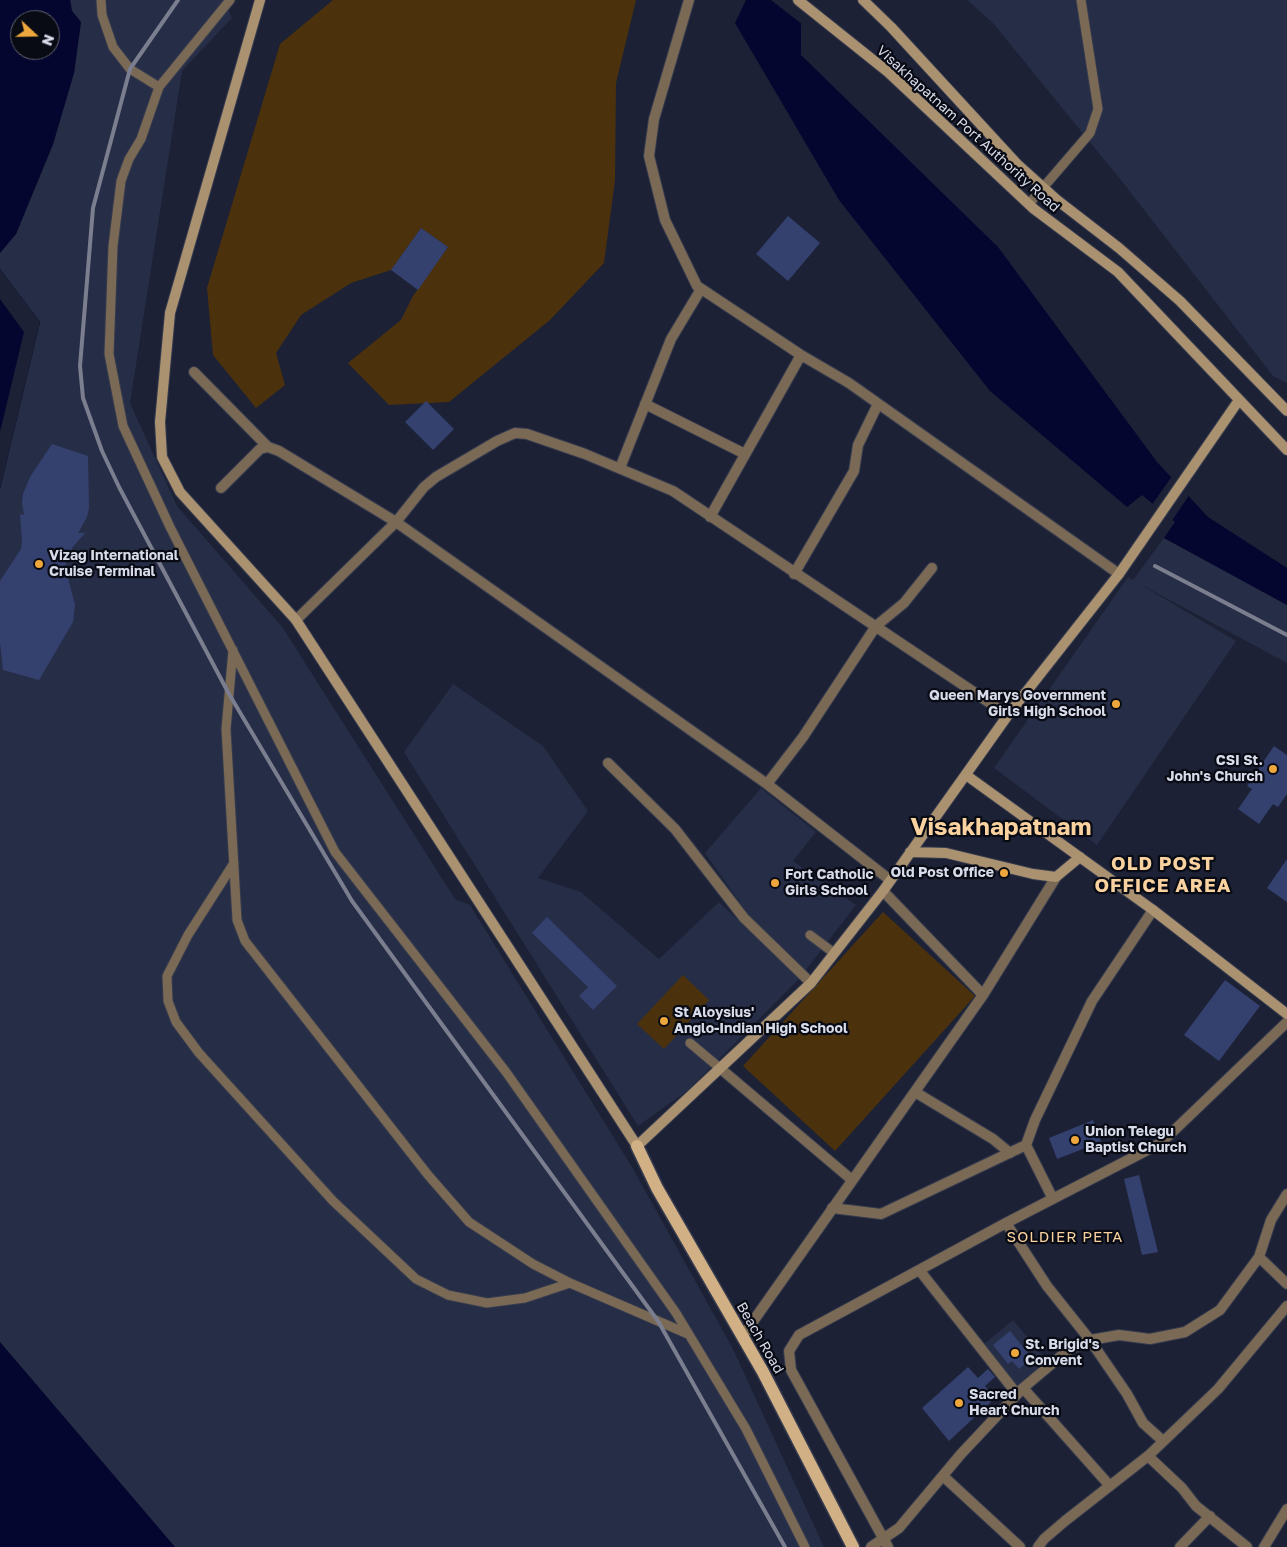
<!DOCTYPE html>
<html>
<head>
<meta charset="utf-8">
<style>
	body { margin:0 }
	#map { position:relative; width:1287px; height:1547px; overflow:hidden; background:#1c2135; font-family:"Golos Text",sans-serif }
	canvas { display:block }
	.north { position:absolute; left:10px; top:10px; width:50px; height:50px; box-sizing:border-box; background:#090b14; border:1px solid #5c5f6a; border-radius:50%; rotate:111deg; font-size:14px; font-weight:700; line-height:20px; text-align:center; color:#d8dcea }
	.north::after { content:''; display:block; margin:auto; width:18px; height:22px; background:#eea73c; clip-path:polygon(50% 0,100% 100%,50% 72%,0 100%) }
</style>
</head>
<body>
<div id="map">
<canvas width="1287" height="1547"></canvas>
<div class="north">N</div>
</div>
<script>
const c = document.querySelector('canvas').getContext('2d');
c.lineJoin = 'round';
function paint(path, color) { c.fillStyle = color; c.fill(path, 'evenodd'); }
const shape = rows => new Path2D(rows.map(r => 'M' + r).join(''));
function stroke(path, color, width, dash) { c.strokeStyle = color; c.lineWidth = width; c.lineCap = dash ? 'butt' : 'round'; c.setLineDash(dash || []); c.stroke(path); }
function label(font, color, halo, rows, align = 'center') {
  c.font = font + ' "Golos Text",sans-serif'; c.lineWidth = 4.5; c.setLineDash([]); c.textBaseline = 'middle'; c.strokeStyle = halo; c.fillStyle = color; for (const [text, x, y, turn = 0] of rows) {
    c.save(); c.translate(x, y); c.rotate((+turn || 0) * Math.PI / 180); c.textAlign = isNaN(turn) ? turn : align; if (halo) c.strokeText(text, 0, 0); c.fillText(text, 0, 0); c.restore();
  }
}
const built = shape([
	[70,0,224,0,232,18,182,71,130,403,177,506,283,628,455,899,470,905,632,1167,732,1347,824,1547,175,1547,0,1342,0,489,40,322,0,269,0,253,16,234,53,145,74,73,81,22,72,11],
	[967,0,1287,0,1287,383,1273,376,1124,184,993,23],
	[1164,538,1287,605,1287,663,1138,583,1236,641,1097,845,994,768,1128,577,1133,580],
	[453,684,543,746,588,811,538,878,581,892,659,959,719,902,799,979,687,1091,638,1126,404,752],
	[761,788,816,832,793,861,856,905,805,971,750,917,705,853],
	[1013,1320,1047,1360,1017,1387,983,1345]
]);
const green = shape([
	[333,0,636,0,616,83,615,180,604,263,550,320,449,402,389,405,348,363,401,320,413,296,448,247,421,228,391,270,351,283,301,315,276,353,285,385,256,408,213,355,207,288,280,44],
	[883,912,975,996,835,1151,743,1066],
	[683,975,709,1000,664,1049,637,1024]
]);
const water = shape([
	[0,0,70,0,72,11,81,22,74,73,53,144,16,234,0,253],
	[20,20,50,20,50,50,20,50],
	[746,0,803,0,801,4,801,55,998,247,1157,462,1208,517,1287,568,1287,605,1164,538,1175,522,1142,495,1127,507,990,391,839,200,735,23],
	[0,269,40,322,0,489],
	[0,1342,175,1547,0,1547]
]);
const pier = shape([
	[771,0,805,0,803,25],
	[0,269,40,322,0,489,0,432,24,332,0,299],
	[1173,475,1190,494,1171,522,1151,506]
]);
const building = shape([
	[788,216,820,243,788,281,756,254],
	[421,228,448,247,418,290,391,270],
	[426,401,454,429,433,450,405,422],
	[52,444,88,456,89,508,87,517,78,533,85,533,72,548,66,561,67,574,75,605,73,622,39,680,3,670,0,643,0,581,21,549,22,541,20,514,24,515,22,502,23,494,30,477],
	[1274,746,1287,755,1287,794,1278,807,1273,804,1259,824,1238,809,1252,789,1247,786],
	[1287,859,1287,902,1267,888],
	[547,917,617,986,593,1010,579,996,588,987,532,933],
	[1225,980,1260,1006,1219,1061,1184,1035],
	[1093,1120,1101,1142,1057,1159,1049,1138],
	[1139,1175,1158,1252,1142,1255,1124,1179],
	[1010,1331,1032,1358,1019,1369,1012,1361,1008,1364,993,1345],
	[968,1367,978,1378,988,1369,995,1377,985,1386,995,1398,949,1441,922,1408]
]);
const lane = shape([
	[101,0,102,15,113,47,130,69,159,87],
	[230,0,159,87,141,139,129,159,121,181,113,246,109,354,123,426,170,527,335,852,506,1072,676,1313,746,1429,805,1547],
	[1029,204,1090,133,1098,109,1081,0],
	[233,650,226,729,237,920,245,941,428,1175,469,1222,533,1264,570,1283,688,1334],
	[234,863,188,935,167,976,168,1001,176,1022,199,1053,333,1201,416,1279,448,1295,487,1303,525,1298,570,1283],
	[810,935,834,953],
	[690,1043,721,1069]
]);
const street = shape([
	[689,0,654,119,649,156,665,220,697,286,801,355,849,383,1119,574],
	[194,372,268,447],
	[645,404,745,454],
	[620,468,671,339,701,289],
	[221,488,260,449,268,447,279,451,396,522,767,784,890,880],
	[710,517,801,355],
	[794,574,854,471,858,445,878,404],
	[296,620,396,522,424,487,436,477,497,441,515,433,527,434,585,454,673,491,1008,715],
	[608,763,675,829,744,918,811,983],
	[767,784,803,737,876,626,904,603,932,568],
	[883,891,983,995],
	[721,1069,852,1180],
	[915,1092,993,1139,1010,1153],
	[1287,1194,1271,1220,1259,1257,1287,1284],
	[1053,1199,1026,1145,1035,1120,1092,1001,1153,910],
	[832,1208,881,1214,1026,1145],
	[1006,1223,1047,1286,1090,1340,1127,1394,1143,1423,1163,1441],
	[920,1271,1017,1394],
	[742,1337,983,995,1056,877],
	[1023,1388,1110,1486],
	[1148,1456,1182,1488,1196,1506,1247,1547],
	[943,1476,1020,1547],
	[871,1547,899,1528,961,1454,1023,1388,1067,1351,1090,1340,1119,1335,1150,1339,1185,1332,1220,1310,1259,1257],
	[888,1547,791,1370,789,1351,799,1335,1006,1223,1161,1143,1287,1022],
	[1038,1547,1044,1539,1065,1521,1148,1456,1218,1389,1287,1306],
	[1180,1547,1210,1516],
	[1264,1547,1287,1509]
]);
const secondary = shape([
	[260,0,170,313,160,422,162,457,180,492,296,620,637,1146,811,983,883,891,1008,715,1119,574,1239,400],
	[798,0,888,72,1034,209,1118,272,1287,450],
	[863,0,891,27,1017,164,1057,200,1119,248,1180,301,1287,411],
	[966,775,1153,910,1287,1014],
	[910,852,946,853,1033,874,1056,877,1080,857]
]);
const primary = shape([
	[637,1146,657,1188,763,1372,853,1547]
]);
const rail = shape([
	[178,0,130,69,93,208,80,366,83,398,102,451,119,487,229,694,352,901,658,1321,785,1547],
	[1155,566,1287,635]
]);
const markers = [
	[39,564,5,"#eea73c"],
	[1116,704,5,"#eea73c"],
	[1273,769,5,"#eea73c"],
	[1004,873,5,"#eea73c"],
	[775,883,5,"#eea73c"],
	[664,1021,5,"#eea73c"],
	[1075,1140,5,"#eea73c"],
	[1015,1353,5,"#eea73c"],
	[959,1403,5,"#eea73c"]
];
const streetNames = [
	["Visakhapatnam Port Authority Road",968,129,42],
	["Beach Road",760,1338,60]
];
const poiNames = [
	["Vizag International",49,556],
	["Cruise Terminal",49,572],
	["Queen Marys Government",1106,696,"right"],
	["Girls High School",1106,712,"right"],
	["CSI St.",1263,761,"right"],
	["John's Church",1263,777,"right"],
	["Old Post Office",994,873,"right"],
	["Fort Catholic",785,875],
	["Girls School",785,891],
	["St Aloysius'",674,1013],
	["Anglo-Indian High School",674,1029],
	["Union Telegu",1085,1132],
	["Baptist Church",1085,1148],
	["St. Brigid's",1025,1345],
	["Convent",1025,1361],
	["Sacred",969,1395],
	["Heart Church",969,1411]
];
const neighbourhoodNames = [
	["SOLDIER PETA",1065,1237]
];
const districtNames = [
	["OLD POST",1163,864],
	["OFFICE AREA",1163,886]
];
const townNames = [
	["Visakhapatnam",1001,827]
];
paint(built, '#262d46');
paint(green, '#4b320d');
paint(water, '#04062f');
paint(pier, '#1c2135');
paint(building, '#34416f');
stroke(lane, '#363b4e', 11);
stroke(street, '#363b4e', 12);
stroke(secondary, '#363b4e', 12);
stroke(primary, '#363b4e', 15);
stroke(lane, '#796955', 9);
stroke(street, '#796955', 10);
stroke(secondary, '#aa9170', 10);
stroke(primary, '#d1b085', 12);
stroke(rail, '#7a7e8f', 4);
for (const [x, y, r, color] of markers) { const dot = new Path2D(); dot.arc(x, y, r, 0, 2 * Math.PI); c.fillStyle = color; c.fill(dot); stroke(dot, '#090b14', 2); }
label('14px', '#d8dcea', '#090b14', streetNames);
label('bold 14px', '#d8dcea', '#090b14', poiNames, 'left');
c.letterSpacing = '1px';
label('15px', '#fad29f', '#090b14', neighbourhoodNames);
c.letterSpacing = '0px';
c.letterSpacing = '1px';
label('bold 19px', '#fad29f', '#090b14', districtNames);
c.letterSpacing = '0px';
label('bold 24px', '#fad29f', '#090b14', townNames);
</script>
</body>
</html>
